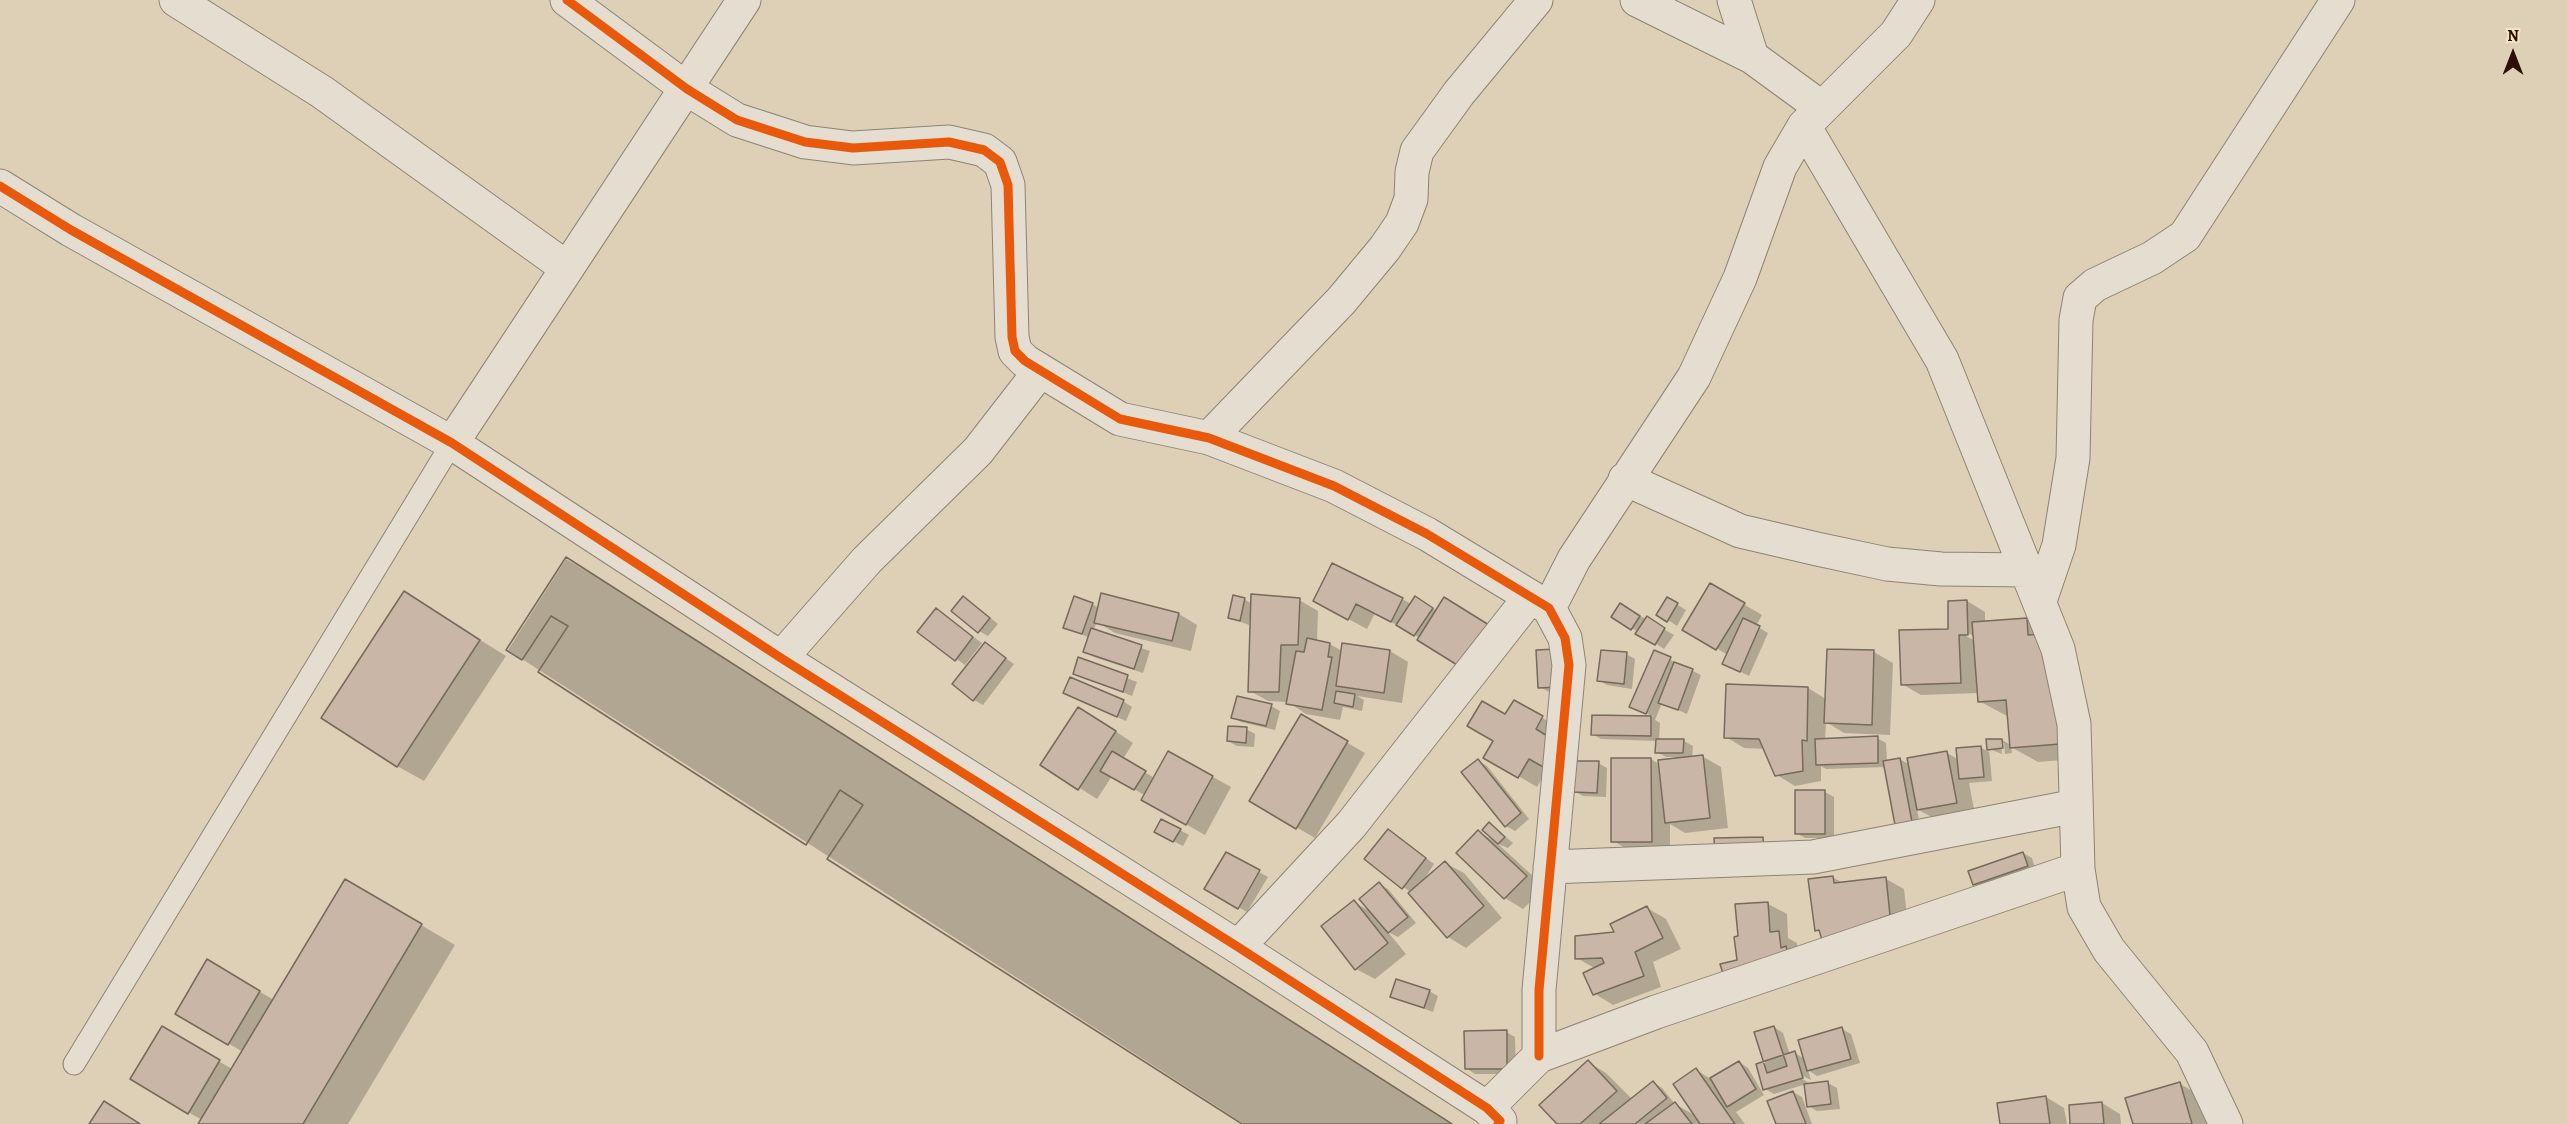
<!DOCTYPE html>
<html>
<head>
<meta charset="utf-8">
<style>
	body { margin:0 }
	#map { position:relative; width:2567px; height:1124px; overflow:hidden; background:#ded0b6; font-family:Alegreya,serif }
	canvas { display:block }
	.north { position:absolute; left:2483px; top:24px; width:60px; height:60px; -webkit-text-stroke:4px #f4e3c5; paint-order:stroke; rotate:0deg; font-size:16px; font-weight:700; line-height:24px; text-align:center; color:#2b1105 }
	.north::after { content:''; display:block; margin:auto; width:21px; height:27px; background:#2b1105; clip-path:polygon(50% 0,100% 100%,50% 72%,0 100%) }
</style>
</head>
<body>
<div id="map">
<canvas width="2567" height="1124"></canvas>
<div class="north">N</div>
</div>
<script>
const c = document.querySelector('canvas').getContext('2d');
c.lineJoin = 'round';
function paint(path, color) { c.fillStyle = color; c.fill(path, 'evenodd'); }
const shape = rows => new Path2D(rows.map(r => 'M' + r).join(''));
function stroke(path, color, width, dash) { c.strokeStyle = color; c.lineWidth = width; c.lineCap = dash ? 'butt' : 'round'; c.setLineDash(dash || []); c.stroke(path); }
const shadow = shape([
	[566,559,600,579,1452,1124,1244,1124,508,650],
	[1711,585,1762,615,1756,626,1768,633,1749,676,1733,668,1728,655,1684,629],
	[405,593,506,656,424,781,397,766],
	[1244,599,1252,604,1299,600,1318,611,1317,642,1330,644,1342,651,1390,651,1408,662,1402,703,1357,696,1364,700,1362,711,1343,707,1340,720,1306,714,1288,702,1268,701,1250,691,1250,618,1249,625,1230,618],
	[1402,599,1411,604,1424,603,1437,611,1420,638,1375,613,1367,629,1315,601],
	[1668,599,1686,610,1677,626,1659,614],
	[1967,601,1985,612,1985,622,2027,619,2053,635,2074,669,2080,672,2087,758,2038,762,2011,747,2012,753,2005,754,2004,743,2001,743,2002,754,1989,749,1992,781,1969,783,1974,809,1987,808,1937,820,1917,809,1920,826,1905,830,1886,767,1826,769,1821,766,1821,781,1795,786,1777,775,1765,749,1744,748,1726,737,1808,688,1826,699,1828,650,1874,652,1893,663,1890,735,1844,733,1826,722,1825,740,1877,738,1886,743,1887,762,1900,759,1910,765,1947,753,1959,760,1980,747,1989,752,1988,741,2002,740,2011,745,2009,717,1979,701,1979,693,1921,695,1902,684,1950,630],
	[1966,632,1981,640,1979,643,1966,636],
	[972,603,998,624,988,636,979,631],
	[1092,604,1099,608,1179,614,1197,625,1191,651,1115,633,1097,622,1093,631,1150,651,1143,673,1094,657,1085,652,1090,638,1065,627],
	[936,610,982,643,965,665,919,632],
	[1630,610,1674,635,1664,649,1632,628],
	[985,644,1014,664,983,705,974,700],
	[1557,650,1569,691,1549,692,1540,687],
	[1655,652,1701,675,1687,714,1662,703,1655,720,1660,723,1659,740,1684,741,1693,746,1692,758,1702,756,1721,767,1728,828,1685,833,1670,824,1670,851,1631,851,1613,841,1651,759,1660,765,1676,757,1666,757,1657,752,1657,741,1601,739,1592,734,1593,717,1654,717,1640,711],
	[1626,654,1635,659,1632,689,1607,685,1598,680],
	[1079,659,1137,682,1132,696,1074,673],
	[1074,698,1123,701,1132,707,1126,721],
	[1514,702,1560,728,1553,741,1578,755,1564,778,1548,768,1537,787,1486,757],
	[1271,706,1280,711,1275,730,1241,722,1232,717],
	[1301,716,1365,753,1315,838,1251,801],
	[1097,719,1133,743,1123,759,1156,779,1169,753,1231,787,1205,835,1143,800,1146,796,1112,776,1097,799,1042,764],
	[1246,729,1255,734,1254,747,1237,746,1228,741],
	[1478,761,1487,766,1529,819,1515,831,1506,826],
	[1598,763,1607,768,1606,797,1583,796,1574,791],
	[1825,792,1834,797,1834,838,1805,838,1796,833],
	[1490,824,1513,843,1508,848,1498,844,1534,877,1534,898,1523,909,1505,898,1479,832,1496,842],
	[1180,830,1189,835,1183,846,1165,837],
	[1397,836,1434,864,1422,883,1445,863,1464,873,1502,918,1466,948,1448,937,1411,892,1403,887],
	[2023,853,2032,858,2036,871,1983,889,1974,884],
	[1226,854,1268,877,1247,912,1206,889],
	[1832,877,1843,883,1886,879,1904,889,1908,925,1821,932,1816,930],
	[346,881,455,945,348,1124,199,1124,202,1120,132,1079,162,1028,232,1069,243,1052,177,1013,207,961,274,1000],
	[1379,884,1388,889,1416,923,1398,937,1388,932,1406,954,1375,979,1356,969,1354,902,1371,912],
	[1768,904,1787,914,1788,938,1797,943,1798,955,1739,961,1739,937],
	[1647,908,1666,919,1681,949,1653,962,1661,987,1613,1005,1595,994,1596,969,1577,958,1616,933],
	[1429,991,1438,996,1433,1012,1392,997],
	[1774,1027,1783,1033,1790,1055,1795,1053,1805,1059,1842,1029,1851,1034,1860,1063,1817,1076,1808,1070,1811,1080,1797,1073,1796,1075,1812,1085,1828,1083,1837,1088,1840,1109,1817,1111,1808,1106,1806,1084,1774,1094,1765,1089,1765,1062],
	[1506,1032,1515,1037,1516,1074,1475,1074,1466,1068],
	[1588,1062,1606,1073,1632,1099,1653,1082,1662,1088,1675,1104,1696,1116,1696,1070,1711,1079,1739,1062,1748,1068,1764,1095,1736,1112,1745,1124,1559,1124],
	[2180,1084,2198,1094,2207,1124,2134,1124],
	[1793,1092,1802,1097,1812,1124,1778,1124],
	[2046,1097,2064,1108,2067,1124,2001,1124],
	[2102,1103,2120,1114,2121,1124,2072,1124]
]);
const building = shape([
	[566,557,1452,1124,1242,1124,827,859,863,805,840,790,806,845,538,672,568,626,551,616,522,660,506,650,566,557],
	[566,557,1452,1124,1242,1124,827,859,863,805,840,790,806,845,538,672,568,626,551,616,522,660,506,650,566,557],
	[1332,563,1403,598,1391,622,1356,604,1348,620,1313,601,1332,563],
	[1710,583,1745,603,1716,650,1682,630,1710,583],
	[404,591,480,640,397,767,321,718,404,591],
	[1101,593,1179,613,1172,641,1094,623,1101,593],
	[1251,594,1300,598,1298,645,1281,645,1279,692,1248,692,1251,594],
	[1233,595,1245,598,1240,621,1228,618,1233,595],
	[963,596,990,618,978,633,951,611,963,596],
	[1074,596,1093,603,1082,634,1063,628,1074,596],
	[1415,596,1433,608,1414,636,1396,625,1415,596],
	[1444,597,1489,625,1462,668,1417,640,1444,597],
	[1667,597,1678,603,1667,622,1656,615,1667,597],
	[1967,600,1968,635,1959,635,1961,683,1901,685,1899,630,1948,629,1948,601,1967,600],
	[1620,603,1640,616,1631,630,1611,617,1620,603],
	[936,608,973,637,955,661,917,632,936,608],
	[1647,616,1665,628,1655,645,1635,634,1647,616],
	[1743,618,1760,626,1740,672,1722,664,1743,618],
	[2027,618,2028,635,2046,634,2060,744,2010,748,2006,700,1978,702,1972,622,2027,618],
	[1091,628,1142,645,1134,669,1083,652,1091,628],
	[1307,638,1330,643,1328,657,1332,657,1322,710,1286,704,1296,651,1304,652,1307,638],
	[985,642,1006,658,973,701,952,684,985,642],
	[1342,643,1390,650,1384,693,1336,686,1342,643],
	[1557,649,1560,687,1538,688,1536,650,1557,649],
	[1827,649,1874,650,1872,725,1824,723,1827,649],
	[1601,650,1627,652,1624,684,1597,681,1601,650],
	[1654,650,1671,657,1646,714,1629,707,1654,650],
	[1078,657,1128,675,1123,692,1073,674,1078,657],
	[1674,662,1693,669,1678,710,1658,703,1674,662],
	[1070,677,1124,700,1117,717,1063,693,1070,677],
	[1726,684,1808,687,1807,741,1802,740,1803,771,1775,776,1759,739,1724,738,1726,684],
	[1336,691,1355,694,1353,707,1334,703,1336,691],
	[1237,696,1272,704,1266,726,1231,718,1237,696],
	[1514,700,1543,716,1536,729,1560,744,1545,768,1529,759,1518,778,1483,758,1493,741,1467,726,1482,701,1505,714,1514,700],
	[1078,707,1116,731,1078,790,1040,765,1078,707],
	[1301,714,1348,741,1296,829,1249,801,1301,714],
	[1592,715,1651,716,1651,736,1591,735,1592,715],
	[1228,726,1247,727,1246,743,1227,741,1228,726],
	[1878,736,1878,763,1816,765,1815,739,1878,736],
	[1656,739,1684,739,1683,753,1655,753,1656,739],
	[1986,739,2002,739,2003,748,1987,750,1986,739],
	[1981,746,1984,777,1959,779,1956,748,1981,746],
	[1112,751,1146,771,1134,790,1100,771,1112,751],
	[1168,751,1213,776,1186,825,1141,800,1168,751],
	[1947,751,1957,803,1917,810,1907,758,1947,751],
	[1703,755,1710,818,1665,823,1658,760,1703,755],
	[1611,758,1651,758,1652,842,1611,842,1611,758],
	[1900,758,1912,822,1895,825,1883,761,1900,758],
	[1478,759,1521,813,1505,827,1461,772,1478,759],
	[1574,761,1599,761,1597,793,1573,792,1574,761],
	[1795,790,1825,790,1825,834,1795,834,1795,790],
	[1161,819,1181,829,1173,842,1154,832,1161,819],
	[1489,822,1505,837,1498,844,1482,830,1489,822],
	[1388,829,1426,858,1402,889,1364,859,1388,829],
	[1478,830,1527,876,1504,899,1456,853,1478,830],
	[1763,837,1764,855,1715,856,1714,838,1763,837],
	[1226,852,1260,870,1238,909,1204,889,1226,852],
	[2023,852,2028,866,1973,885,1968,871,2023,852],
	[1445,861,1484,906,1447,938,1408,893,1445,861],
	[1833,876,1834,883,1886,877,1890,915,1822,940,1819,930,1815,931,1808,879,1833,876],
	[345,879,422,924,303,1124,198,1124,345,879],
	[1379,882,1408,917,1388,933,1359,899,1379,882],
	[1354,900,1388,943,1355,970,1321,926,1354,900],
	[1768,902,1770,932,1779,931,1781,948,1786,946,1790,962,1725,980,1720,964,1737,960,1734,937,1738,936,1735,904,1768,902],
	[1647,906,1663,938,1635,952,1644,976,1593,995,1583,973,1604,963,1602,958,1575,959,1575,936,1614,932,1610,924,1647,906],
	[207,959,260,991,228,1045,175,1014,207,959],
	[1396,979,1430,990,1424,1008,1390,997,1396,979],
	[162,1026,220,1060,188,1114,130,1079,162,1026],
	[1774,1026,1787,1066,1767,1073,1754,1032,1774,1026],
	[1842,1027,1851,1059,1807,1071,1798,1040,1842,1027],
	[1507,1030,1507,1069,1465,1069,1464,1031,1507,1030],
	[1795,1051,1803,1078,1763,1090,1756,1064,1795,1051],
	[1588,1060,1617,1091,1580,1124,1557,1124,1539,1105,1588,1060],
	[1739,1061,1756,1089,1727,1107,1710,1078,1739,1061],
	[1696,1068,1735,1124,1700,1124,1673,1084,1696,1068],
	[1653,1081,1667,1098,1635,1124,1599,1124,1653,1081],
	[1828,1081,1831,1104,1807,1107,1804,1084,1828,1081],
	[2180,1082,2192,1124,2133,1124,2125,1098,2180,1082],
	[1793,1091,1806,1124,1776,1124,1767,1101,1793,1091],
	[2046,1096,2050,1124,2000,1124,1997,1103,2046,1096],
	[104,1101,140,1124,89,1124,104,1101],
	[1675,1102,1692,1124,1645,1124,1675,1102],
	[2102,1102,2104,1124,2070,1124,2069,1105,2102,1102]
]);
const service = shape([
	[74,1064,452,443]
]);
const minor = shape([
	[176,0,322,92,567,268],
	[567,0,687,89,737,120,805,142,853,148,949,142,984,150,1000,162,1008,185,1012,337,1015,351,1025,361,1120,419,1209,438,1334,486,1427,534,1549,608,1565,638,1569,665,1539,990,1539,1056],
	[1637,0,1752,57,1822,108],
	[1734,0,1752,57],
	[1804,126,1942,360,2058,649,2074,724,2078,869,2084,907,2109,950,2192,1052,2226,1124],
	[0,186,71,230,452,443,781,658,1238,947,1487,1108,1500,1121,1498,1124],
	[1209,438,1341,301,1385,248,1402,223,1411,199,1412,172,1417,151,1459,93,1536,0],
	[452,443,744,0],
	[1625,479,1740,531,1817,549,1887,564,1941,569,2028,570],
	[2040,601,2059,545,2073,458,2076,320,2080,298,2095,285,2152,258,2185,236,2338,0],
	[1549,608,1574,559,1694,377,1740,278,1780,167,1804,126,1896,34,1918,0],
	[781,658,867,560,978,451,1040,371],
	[1550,867,1813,857,2076,806],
	[1238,947,1351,825,1530,597],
	[1487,1108,1539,1056,1656,1012,2078,869]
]);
const cycleway = shape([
	[567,0,687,89,737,120,805,142,853,148,949,142,984,150,1000,162,1008,185,1012,337,1015,351,1025,361,1120,419,1209,438,1334,486,1427,534,1549,608,1565,638,1569,665,1539,990,1539,1056],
	[0,186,71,230,452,443,781,658,1238,947,1487,1108,1500,1121,1498,1124]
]);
paint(shadow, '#0003');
paint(building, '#cab6a6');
stroke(building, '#756a5b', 1.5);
stroke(service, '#8e8373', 23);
stroke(minor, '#8e8373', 35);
stroke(service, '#e4ddd0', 21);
stroke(minor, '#e4ddd0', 33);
stroke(cycleway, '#e8590c', 9);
</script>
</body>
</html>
